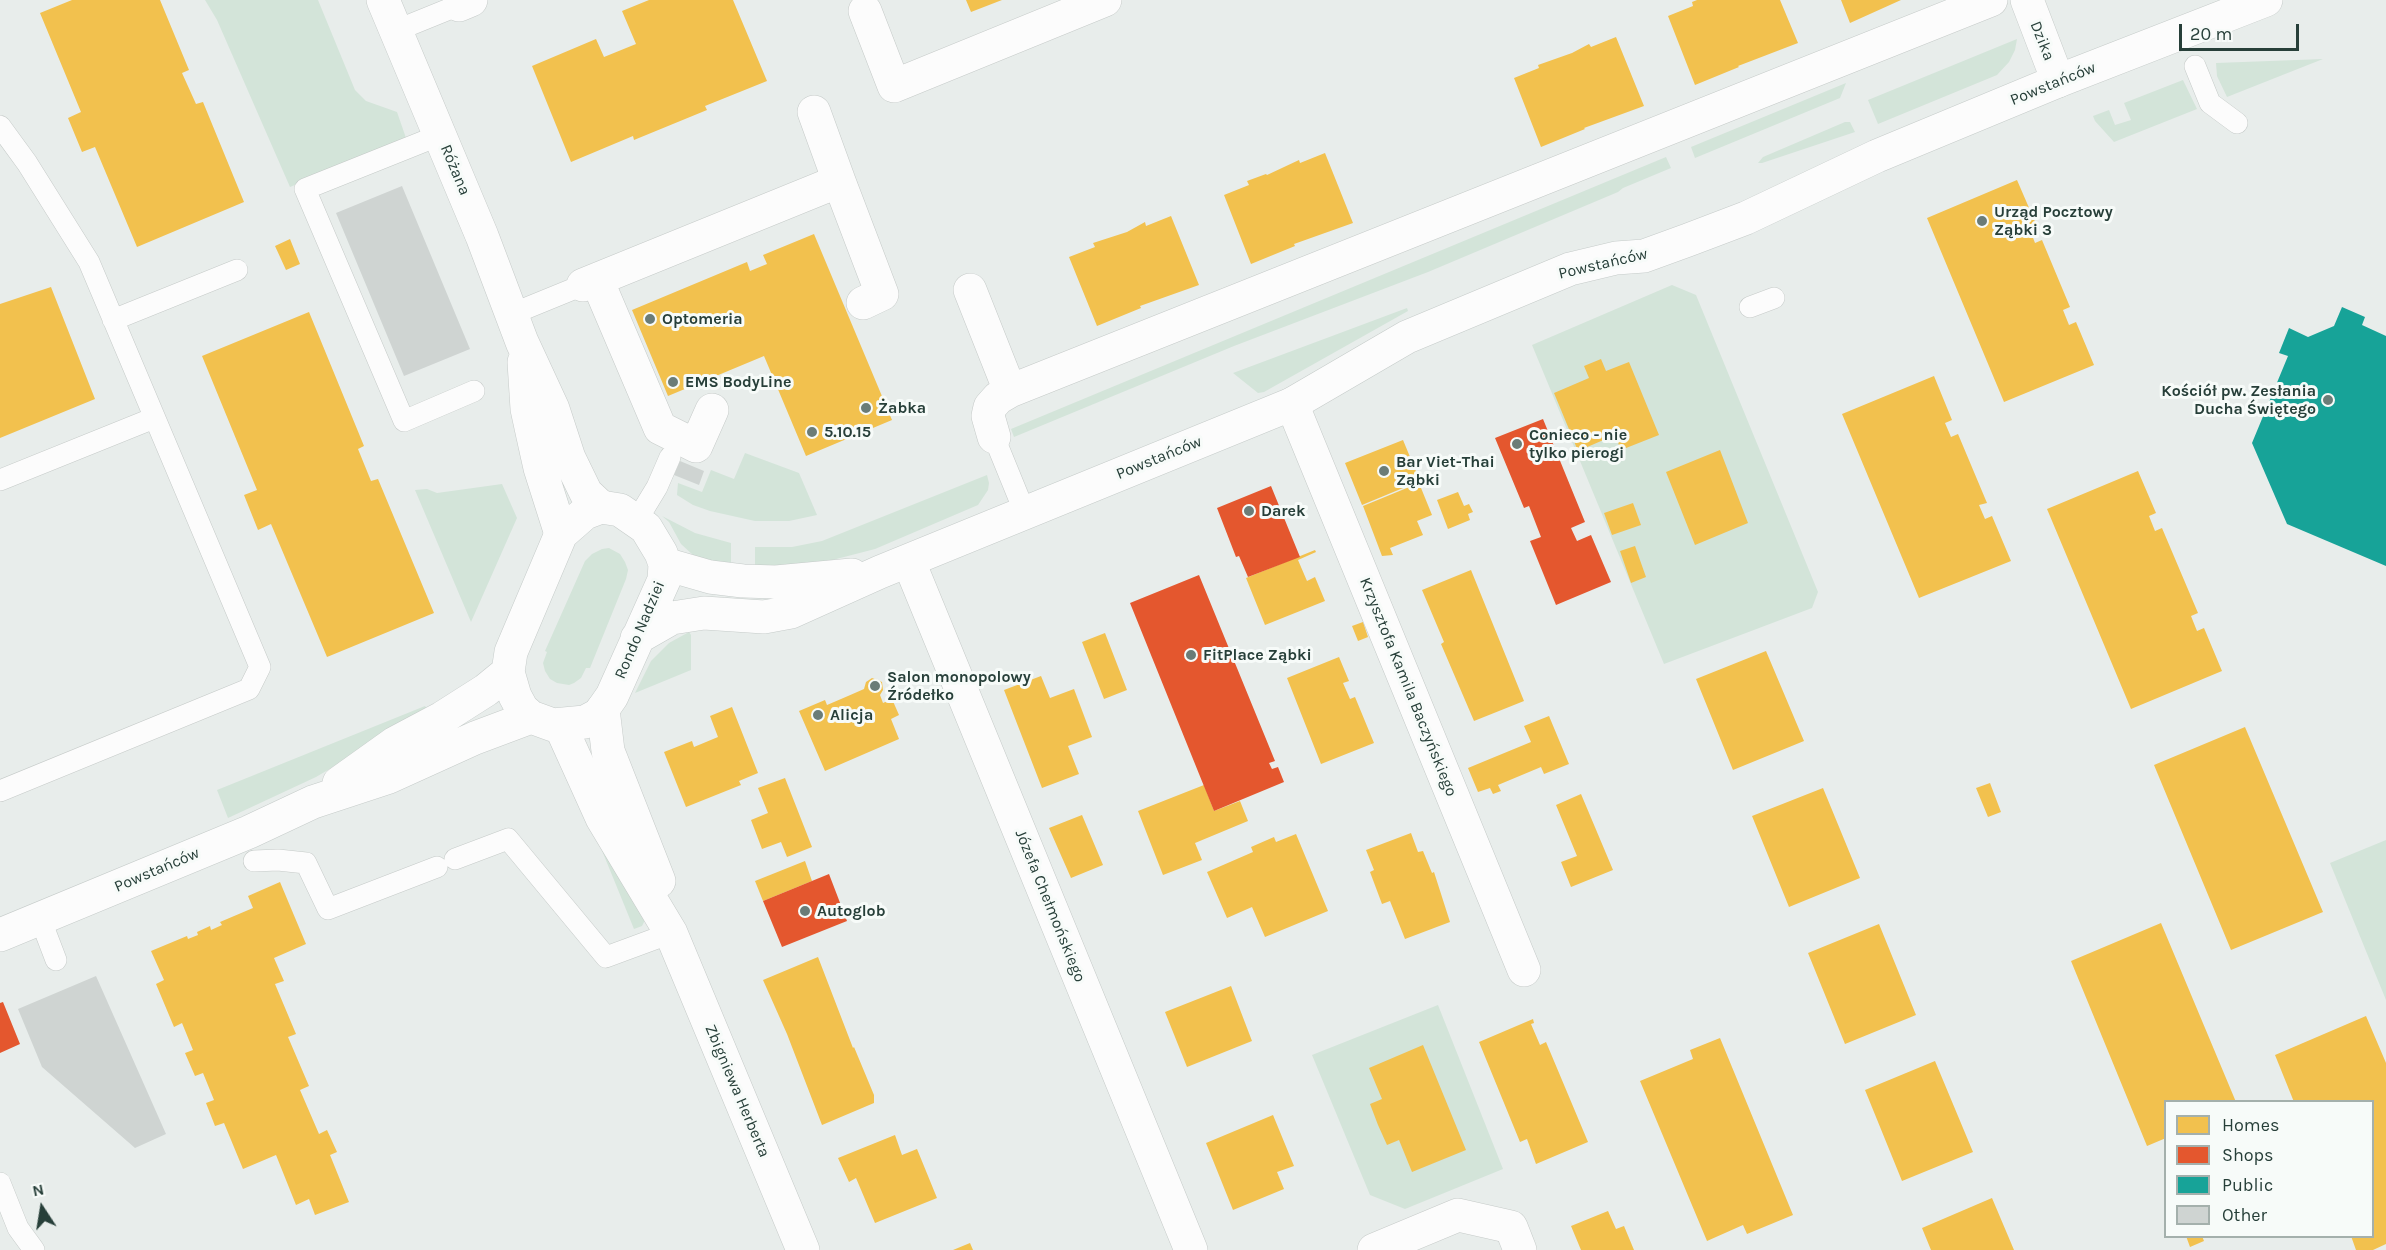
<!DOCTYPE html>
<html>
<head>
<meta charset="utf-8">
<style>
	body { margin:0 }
	#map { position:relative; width:2386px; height:1250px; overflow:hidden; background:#e8edeb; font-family:Karla,sans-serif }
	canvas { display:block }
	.legend { position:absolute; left:2164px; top:1100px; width:210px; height:138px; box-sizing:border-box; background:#f7fbf9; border:2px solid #a4b0ac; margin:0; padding:8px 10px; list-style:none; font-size:18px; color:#273f39 }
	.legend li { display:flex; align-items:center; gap:12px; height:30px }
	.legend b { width:30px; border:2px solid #a4b0ac }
	.north { position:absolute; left:12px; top:1178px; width:60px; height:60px; -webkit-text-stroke:4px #f7fbf9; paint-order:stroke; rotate:348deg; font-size:16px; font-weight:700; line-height:24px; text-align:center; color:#273f39 }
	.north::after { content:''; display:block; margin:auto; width:21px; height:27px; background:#273f39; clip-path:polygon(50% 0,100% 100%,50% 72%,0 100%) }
	.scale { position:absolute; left:2179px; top:24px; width:120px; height:27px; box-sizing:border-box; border:3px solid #273f39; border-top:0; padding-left:8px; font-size:18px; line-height:21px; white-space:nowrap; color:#273f39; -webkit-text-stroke:4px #f7fbf9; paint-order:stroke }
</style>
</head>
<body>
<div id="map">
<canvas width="2386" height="1250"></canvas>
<ul class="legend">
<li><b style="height:16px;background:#f2c14e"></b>Homes</li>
<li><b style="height:16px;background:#e4572e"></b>Shops</li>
<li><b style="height:16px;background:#17a398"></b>Public</li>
<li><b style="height:16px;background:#cfd4d2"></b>Other</li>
</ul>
<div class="north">N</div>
<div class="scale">20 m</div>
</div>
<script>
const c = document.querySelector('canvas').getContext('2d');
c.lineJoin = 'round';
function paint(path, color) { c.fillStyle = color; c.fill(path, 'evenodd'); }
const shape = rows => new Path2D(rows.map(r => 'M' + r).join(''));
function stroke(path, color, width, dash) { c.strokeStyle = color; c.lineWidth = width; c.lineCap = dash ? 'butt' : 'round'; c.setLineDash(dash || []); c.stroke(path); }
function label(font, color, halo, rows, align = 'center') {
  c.font = font + ' Karla,sans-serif'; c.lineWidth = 6; c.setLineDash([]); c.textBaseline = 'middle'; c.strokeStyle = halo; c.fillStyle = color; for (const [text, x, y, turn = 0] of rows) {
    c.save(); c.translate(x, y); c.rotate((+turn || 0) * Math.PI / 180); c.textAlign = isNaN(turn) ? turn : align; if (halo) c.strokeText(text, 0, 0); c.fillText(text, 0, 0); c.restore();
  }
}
const green = shape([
	[205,0,318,0,355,90,366,101,397,112,406,138,290,187,217,20],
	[2017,39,2015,50,2009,62,1997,75,1878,124,1868,100],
	[2323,59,2227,97,2217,76,2216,63],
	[2183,80,2197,109,2114,142,2095,121,2093,116,2109,110,2115,125,2131,120,2124,103],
	[1846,83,1840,98,1695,158,1691,147],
	[1845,122,1850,122,1855,132,1762,163,1758,163,1763,157],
	[1666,157,1671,168,1623,188,1618,192,1428,272,1234,346,1014,437,1011,429],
	[1672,285,1696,295,1818,592,1812,608,1664,664,1532,345],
	[1407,308,1408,311,1264,392,1258,393,1233,373],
	[745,453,799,473,817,515,789,521,755,521,710,511,693,505,677,495,678,483,702,492,711,470,734,479],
	[987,475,989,483,988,490,978,505,875,549,817,564,755,568,755,547,792,547,822,541],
	[502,484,517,518,471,622,415,490,427,489,437,493],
	[662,516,695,533,731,543,731,567,694,556,681,544,669,522],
	[609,548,620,554,625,562,628,570,626,579,590,668,586,668,581,678,574,683,569,685,557,683,550,679,545,671,543,663,547,652,545,651,585,561,592,554,602,549],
	[689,632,691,635,691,670,635,693,651,661,669,643],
	[425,706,428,711,316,777,228,818,217,790],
	[583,804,645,920,642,926,634,929],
	[2386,840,2386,1000,2330,863],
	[1438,1005,1503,1169,1405,1209,1370,1195,1312,1055]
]);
const homes = shape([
	[72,0,160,0,189,70,182,73,196,104,203,102,244,202,137,247,95,147,82,152,68,118,81,112,40,13],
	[649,0,733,0,767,81,705,106,707,110,634,140,633,136,571,162,532,66,596,39,604,57,636,44,622,11],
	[966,0,1002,0,971,12],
	[1697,0,1780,0,1798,43,1738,66,1739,67,1695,85,1668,16,1693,6,1692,2],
	[1841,0,1901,0,1850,23],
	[1616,37,1644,106,1584,128,1585,129,1541,147,1514,78,1539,68,1538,65,1572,53,1589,44,1591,47],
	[1325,153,1353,223,1294,244,1295,246,1251,264,1224,195,1249,185,1247,181,1266,174,1267,175,1299,160,1300,163],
	[2017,180,2036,224,2029,227,2035,243,2042,240,2070,307,2063,310,2069,325,2076,322,2094,365,2004,402,1927,218],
	[1171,216,1199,285,1140,306,1141,308,1097,326,1069,257,1095,247,1093,243,1127,232,1145,222,1146,226],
	[814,234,892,420,806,456,764,356,668,396,632,310,747,262,750,271,767,264,763,255],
	[290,239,300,264,286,270,275,246],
	[51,287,95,399,0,438,0,304],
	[309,312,364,446,358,449,371,481,378,479,434,613,327,657,271,524,258,530,244,495,257,490,202,356],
	[1601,359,1606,371,1629,362,1659,435,1621,450,1615,435,1578,451,1554,393,1589,378,1584,366],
	[1934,376,1952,420,1945,423,1951,437,1958,434,1987,503,1979,505,1985,519,1992,516,2011,561,1919,598,1842,414],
	[1403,440,1420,481,1362,505,1345,463],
	[1720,450,1748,523,1695,545,1666,472],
	[2138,471,2156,513,2149,516,2155,531,2162,528,2198,613,2191,616,2197,631,2204,628,2222,671,2131,709,2047,509],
	[1419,483,1432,515,1417,521,1423,535,1390,548,1393,555,1382,556,1363,506],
	[1458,492,1464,506,1469,504,1473,512,1468,514,1470,520,1448,529,1437,500],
	[1633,503,1641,525,1612,535,1604,513],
	[1635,546,1646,577,1631,583,1620,551],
	[1315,550,1316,552,1298,560,1307,581,1315,577,1325,601,1265,625,1246,578],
	[1471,570,1524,701,1474,721,1441,644,1444,642,1422,590],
	[1363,622,1368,637,1358,641,1352,626],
	[1105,633,1127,690,1104,699,1082,642],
	[1766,651,1804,741,1733,770,1696,679],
	[1339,657,1349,681,1343,683,1350,699,1355,697,1374,743,1321,764,1287,678],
	[1041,676,1050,698,1074,689,1092,737,1068,746,1079,774,1042,788,1004,690],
	[872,678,882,682,883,690,880,695,883,703,892,699,899,715,891,719,899,739,825,771,799,711,825,700,827,705,848,696,864,689,866,682],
	[732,707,758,773,739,781,741,785,686,807,664,752,692,741,694,747,718,737,710,716],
	[1549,716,1569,764,1544,774,1541,767,1498,785,1501,791,1493,794,1490,788,1478,792,1468,768,1531,742,1524,726],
	[2245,727,2323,912,2231,950,2154,765],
	[785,778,812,847,787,857,781,842,762,849,751,820,768,813,758,788],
	[1990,783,2001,812,1988,817,1976,788],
	[1204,785,1214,811,1240,801,1248,821,1195,843,1202,860,1163,875,1138,811],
	[1823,788,1860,878,1789,907,1752,816],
	[1581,794,1613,870,1571,887,1561,862,1577,856,1556,805],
	[1082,815,1103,865,1071,878,1049,828],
	[1411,833,1418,852,1423,851,1432,873,1434,872,1450,922,1405,939,1390,901,1382,904,1370,872,1374,870,1366,850],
	[1296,834,1328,911,1265,937,1252,907,1227,918,1207,872,1253,852,1251,847,1274,837,1276,842],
	[805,861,812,881,763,901,755,881],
	[280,882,306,944,274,958,284,981,275,984,296,1034,288,1037,309,1086,300,1090,319,1134,327,1130,337,1152,330,1155,349,1202,315,1215,309,1199,296,1205,276,1155,243,1169,224,1123,215,1126,206,1103,214,1100,203,1073,195,1076,185,1053,193,1050,182,1023,174,1027,156,984,164,980,151,951,187,936,188,939,198,935,197,932,210,926,211,930,222,925,220,922,253,908,248,896],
	[2161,923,2236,1102,2166,1102,2166,1138,2147,1146,2071,961],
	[1879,924,1916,1015,1845,1044,1808,953],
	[818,957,853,1048,854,1047,874,1095,874,1103,822,1125,787,1034,763,980],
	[1231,986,1252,1041,1187,1067,1165,1012],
	[2366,1016,2386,1063,2386,1244,2373,1250,2356,1250,2351,1236,2372,1236,2372,1102,2294,1102,2275,1055],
	[1533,1019,1534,1023,1531,1024,1540,1045,1546,1042,1588,1142,1536,1164,1527,1139,1520,1142,1479,1042],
	[1720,1038,1793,1215,1747,1234,1743,1225,1707,1241,1640,1081,1693,1059,1690,1050],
	[1423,1045,1466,1150,1412,1172,1399,1140,1387,1145,1378,1125,1370,1104,1382,1099,1369,1068],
	[1935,1061,1973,1152,1902,1181,1865,1090],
	[1273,1115,1294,1166,1277,1172,1284,1189,1233,1210,1206,1143],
	[895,1135,902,1155,917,1149,937,1198,875,1223,856,1178,849,1182,838,1158],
	[1992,1198,2014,1250,1931,1250,1922,1228],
	[1608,1211,1616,1229,1624,1226,1634,1250,1581,1250,1571,1226],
	[2186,1236,2202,1236,2204,1241,2190,1247],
	[970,1243,973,1250,953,1250]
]);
const shops = shape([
	[1543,419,1585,522,1571,528,1577,541,1591,535,1611,582,1556,605,1530,541,1541,537,1529,506,1524,508,1495,438],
	[1271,486,1300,557,1248,577,1239,556,1236,557,1217,508],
	[1199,575,1275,761,1269,763,1272,769,1278,767,1284,782,1214,811,1130,603],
	[829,874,847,921,782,947,763,901],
	[3,1002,20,1044,0,1053,0,1003]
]);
const public = shape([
	[2342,307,2365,317,2362,325,2386,336,2386,566,2287,524,2252,443,2288,356,2279,353,2289,328,2308,337,2334,326]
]);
const building = shape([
	[402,186,470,349,404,376,336,213],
	[680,461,704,471,699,485,674,475],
	[96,976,166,1134,135,1148,42,1067,18,1009]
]);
const lane = shape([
	[395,31,459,5],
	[2195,66,2210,103,2237,123],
	[0,126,27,163,89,262,260,667,249,689,0,791],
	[440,135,305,189,404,421,474,391],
	[1750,307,1774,298],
	[512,314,583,285],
	[113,320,237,270],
	[994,437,1025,513],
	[0,480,154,418],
	[637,520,657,487,670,457],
	[455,859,508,839,606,957,671,933],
	[254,861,278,860,306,863,328,909,437,867],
	[40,918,56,960],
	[0,1183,18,1228,34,1250]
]);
const street = shape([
	[383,0,482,236,522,342,553,409,569,458,586,493,601,507],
	[2027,0,2058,81],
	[459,5,471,0],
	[865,11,894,86,1105,0],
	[814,112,839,181],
	[597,280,660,428,696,446,712,410],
	[583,285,839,181,882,294,863,303],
	[970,290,1010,391],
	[524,362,527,409,532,432,540,468,561,534],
	[1292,404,1524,970],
	[994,437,988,416,990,407,998,398,1010,391,1991,0],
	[909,562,1191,1250],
	[603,709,608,751,659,881],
	[560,725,602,818,671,933,803,1250],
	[1374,1250,1458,1215,1511,1227,1520,1250]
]);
const secondary = shape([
	[601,507,620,510,646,528,661,553,665,564,664,580,612,696,603,709,598,715,585,722,553,725,531,717,522,709,515,696,508,672,511,652,561,534,585,513,601,507],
	[665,564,710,577,743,581,776,582,852,575],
	[637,638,672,618,704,613,764,617,791,612,880,572,1292,404,1407,337,1570,269,1616,258,1644,256,1688,240,1746,218,1877,156,2058,81,2266,0],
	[339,783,395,743,442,718,486,690,508,672],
	[0,935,249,832,313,802,389,777,475,738,531,717]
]);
const markers = [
	[1982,221,6,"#6b7c77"],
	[650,319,6,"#6b7c77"],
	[673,382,6,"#6b7c77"],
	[2328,400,6,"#6b7c77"],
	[866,408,6,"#6b7c77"],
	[812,432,6,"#6b7c77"],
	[1517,444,6,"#6b7c77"],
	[1384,471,6,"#6b7c77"],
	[1249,511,6,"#6b7c77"],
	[1191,655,6,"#6b7c77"],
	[875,686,6,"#6b7c77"],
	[818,715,6,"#6b7c77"],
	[805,911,6,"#6b7c77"]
];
const streetNames = [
	["Dzika",2042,41,68],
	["Powstańców",2053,84,-22],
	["Różana",455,170,67],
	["Powstańców",1603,264,-13],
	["Powstańców",1159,458,-22],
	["Rondo Nadziei",640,630,-67],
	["Krzysztofa Kamila Baczyńskiego",1408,687,68],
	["Powstańców",157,870,-23],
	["Józefa Chełmońskiego",1050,906,68],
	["Zbigniewa Herberta",737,1091,67]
];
const poiNames = [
	["Urząd Pocztowy",1994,212],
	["Ząbki 3",1994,230],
	["Optomeria",662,319],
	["EMS BodyLine",685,382],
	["Kościół pw. Zesłania",2316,391,"right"],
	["Ducha Świętego",2316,409,"right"],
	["Żabka",878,408],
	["5.10.15",824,432],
	["Conieco - nie",1529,435],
	["tylko pierogi",1529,453],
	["Bar Viet-Thai",1396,462],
	["Ząbki",1396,480],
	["Darek",1261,511],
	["FitPlace Ząbki",1203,655],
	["Salon monopolowy",887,677],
	["Źródełko",887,695],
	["Alicja",830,715],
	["Autoglob",817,911]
];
paint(green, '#d3e4d9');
paint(homes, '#f2c14e');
paint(shops, '#e4572e');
paint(public, '#17a398');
paint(building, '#cfd4d2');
stroke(lane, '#c5cac8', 22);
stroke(street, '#c5cac8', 34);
stroke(secondary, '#c5cbc9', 34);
stroke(lane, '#fcfcfc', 21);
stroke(street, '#fcfcfc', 33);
stroke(secondary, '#fcfcfc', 33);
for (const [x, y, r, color] of markers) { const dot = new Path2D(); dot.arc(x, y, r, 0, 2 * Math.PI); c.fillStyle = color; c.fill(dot); stroke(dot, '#f7fbf9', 2); }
label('16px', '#273f39', '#f7fbf9', streetNames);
label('bold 16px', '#273f39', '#f7fbf9', poiNames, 'left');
</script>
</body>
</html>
